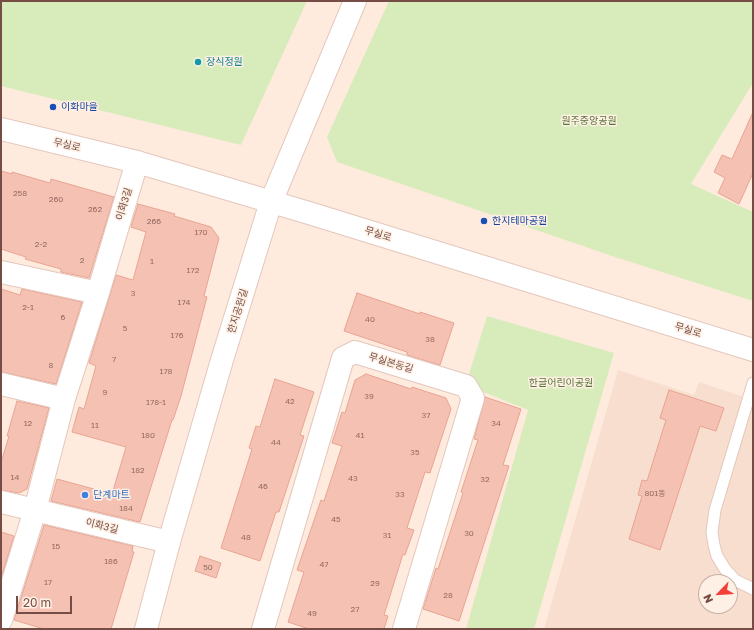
<!DOCTYPE html>
<html>
<head>
<meta charset="utf-8">
<style>
	body { margin:0 }
	#map { position:relative; width:754px; height:630px; overflow:hidden; background:#feebdd; font-family:"Golos Text",sans-serif }
	canvas { display:block }
	.frame { position:absolute; inset:0; border:2px solid #754d44; pointer-events:none }
	.north { position:absolute; left:698px; top:574px; width:40px; height:40px; box-sizing:border-box; background:#fff0e5; border:1px solid #c8afa5; border-radius:50%; rotate:245deg; font-size:11px; font-weight:700; line-height:16px; text-align:center; color:#754d44 }
	.north::after { content:''; display:block; margin:auto; width:14px; height:18px; background:#f23f38; clip-path:polygon(50% 0,100% 100%,50% 72%,0 100%) }
	.scale { position:absolute; left:16px; top:596px; width:56px; height:18px; box-sizing:border-box; border:2px solid #754d44; border-top:0; padding-left:5px; font-size:12px; line-height:14px; white-space:nowrap; color:#754d44; -webkit-text-stroke:3px #fff0e5; paint-order:stroke }
</style>
</head>
<body>
<div id="map">
<canvas width="754" height="630"></canvas>
<div class="frame"></div>
<div class="north">N</div>
<div class="scale">20 m</div>
</div>
<script>
const c = document.querySelector('canvas').getContext('2d');
c.lineJoin = 'round';
function paint(path, color) { c.fillStyle = color; c.fill(path, 'evenodd'); }
const shape = rows => new Path2D(rows.map(r => 'M' + r).join(''));
function stroke(path, color, width, dash) { c.strokeStyle = color; c.lineWidth = width; c.lineCap = dash ? 'butt' : 'round'; c.setLineDash(dash || []); c.stroke(path); }
function label(font, color, halo, rows, align = 'center') {
  c.font = font + ' "Golos Text","Noto Sans KR",sans-serif'; c.lineWidth = 3; c.setLineDash([]); c.textBaseline = 'middle'; c.strokeStyle = halo; c.fillStyle = color; for (const [text, x, y, turn = 0] of rows) {
    c.save(); c.translate(x, y); c.rotate((+turn || 0) * Math.PI / 180); c.textAlign = isNaN(turn) ? turn : align; if (halo) c.strokeText(text, 0, 0); c.fillText(text, 0, 0); c.restore();
  }
}
const residential = shape([
	[618,370,694,395,699,382,753,400,753,629,544,629],
	[706,582,730,582,730,606,706,606]
]);
const green = shape([
	[1,1,307,1,241,145,1,86],
	[389,1,753,1,753,83,691,184,753,212,753,301,615,257,337,162,327,137],
	[487,316,614,353,534,629,466,629,528,410,476,389,469,374]
]);
const building = shape([
	[753,112,753,173,739,204,718,193,725,178,714,172,722,155,732,159,753,112],
	[1,171,12,174,12,172,50,183,51,179,114,197,89,278,61,272,61,269,25,259,26,257,1,249,1,171],
	[138,204,175,214,174,216,211,227,219,238,204,296,207,297,181,396,173,420,172,420,140,522,51,501,57,479,112,494,126,447,72,432,79,407,84,409,96,366,89,363,116,275,133,280,146,232,131,227,138,204],
	[1,289,20,295,22,289,82,302,56,384,1,372,1,289],
	[357,293,420,314,420,312,454,323,440,365,407,355,407,352,344,331,357,293],
	[366,374,411,389,412,387,446,398,451,409,430,473,425,472,407,528,414,530,405,555,403,554,384,615,388,616,384,629,309,629,288,622,304,572,297,570,321,500,324,501,342,446,332,443,342,412,345,413,355,380,366,374],
	[275,379,314,392,300,435,304,436,279,512,276,512,260,561,221,548,252,449,249,448,256,426,260,427,275,379],
	[669,390,724,408,716,431,700,426,660,550,629,539,642,496,638,495,642,480,647,481,666,420,660,418,669,390],
	[485,397,521,409,503,465,509,466,459,621,423,609,436,568,438,569,463,493,461,492,478,440,474,439,485,397],
	[17,401,49,408,27,489,19,493,1,490,1,463,9,436,7,436,17,401],
	[44,525,133,546,132,552,134,552,111,629,44,629,14,620,44,525],
	[1,532,14,536,1,578,1,532],
	[200,556,221,563,216,578,195,571,200,556]
]);
const service = shape([
	[753,383,715,510,712,532,714,545,717,556,725,569,735,580,753,589]
]);
const minor = shape([
	[1,272,98,293],
	[1,384,64,399],
	[1,502,169,542],
	[1,620,35,510,64,399,98,293,137,162],
	[263,629,343,358,355,352,466,386,473,398,404,629]
]);
const tertiary = shape([
	[1,129,137,162,309,213,753,350],
	[146,629,169,542,222,360,271,202,355,1]
]);
const markers = [
	[198,62,4,"#0f9aa8"],
	[53,107,4,"#1a4fb4"],
	[484,221,4,"#1a4fb4"],
	[85,495,4,"#3f7fe0"]
];
const numberNames = [
	["258",20,193],
	["260",56,199],
	["262",95,209],
	["266",154,221],
	["170",201,232],
	["2-2",41,244],
	["2",82,260],
	["1",152,261],
	["172",193,270],
	["3",133,293],
	["174",184,302],
	["2-1",28,307],
	["6",63,317],
	["40",370,319],
	["5",125,328],
	["176",177,335],
	["38",430,339],
	["7",114,359],
	["8",51,365],
	["178",166,371],
	["9",105,392],
	["39",369,396],
	["42",290,401],
	["178-1",156,402],
	["37",426,415],
	["12",28,423],
	["34",496,423],
	["11",95,425],
	["180",148,435],
	["41",360,435],
	["44",276,442],
	["35",415,452],
	["182",138,470],
	["14",15,477],
	["43",353,478],
	["32",485,479],
	["46",263,486],
	["801동",655,493],
	["33",400,494],
	["184",126,508],
	["45",336,519],
	["30",469,533],
	["31",387,535],
	["48",246,537],
	["15",56,546],
	["186",111,561],
	["47",324,564],
	["50",208,567],
	["17",48,582],
	["29",375,583],
	["28",448,595],
	["27",355,609],
	["49",312,613]
];
const cultureNames = [
	["장식정원",206,62]
];
const transitNames = [
	["이화마을",61,107],
	["한지테마공원",492,221]
];
const parkNames = [
	["원주중앙공원",589,121],
	["한글어린이공원",561,383]
];
const streetNames = [
	["무실로",67,145,13],
	["이화3길",124,204,-73],
	["무실로",378,234,17],
	["한지공원길",238,311,-73],
	["무실로",688,330,17],
	["무실본동길",391,363,17],
	["이화3길",102,526,14]
];
const shopNames = [
	["단계마트",93,495]
];
paint(residential, '#f8dece');
paint(green, '#d8ecbb');
paint(building, '#f5c1b3');
stroke(building, '#e9a392', 1);
stroke(service, '#e4c7bc', 13);
stroke(minor, '#e4c7bc', 24);
stroke(tertiary, '#e4c7bc', 24);
stroke(service, '#fff', 11);
stroke(minor, '#fff', 22);
stroke(tertiary, '#fff', 22);
for (const [x, y, r, color] of markers) { const dot = new Path2D(); dot.arc(x, y, r, 0, 2 * Math.PI); c.fillStyle = color; c.fill(dot); stroke(dot, '#fff0e5', 1.5); }
label('8px', '#956a60', null, numberNames);
label('10px', '#0d838f', '#fff0e5', cultureNames, 'left');
label('10px', '#164399', '#fff0e5', transitNames, 'left');
label('10px', '#577639', '#fff0e5', parkNames);
label('10px', '#754d44', '#fff0e5', streetNames);
label('10px', '#366cbe', '#fff0e5', shopNames, 'left');
</script>
</body>
</html>
